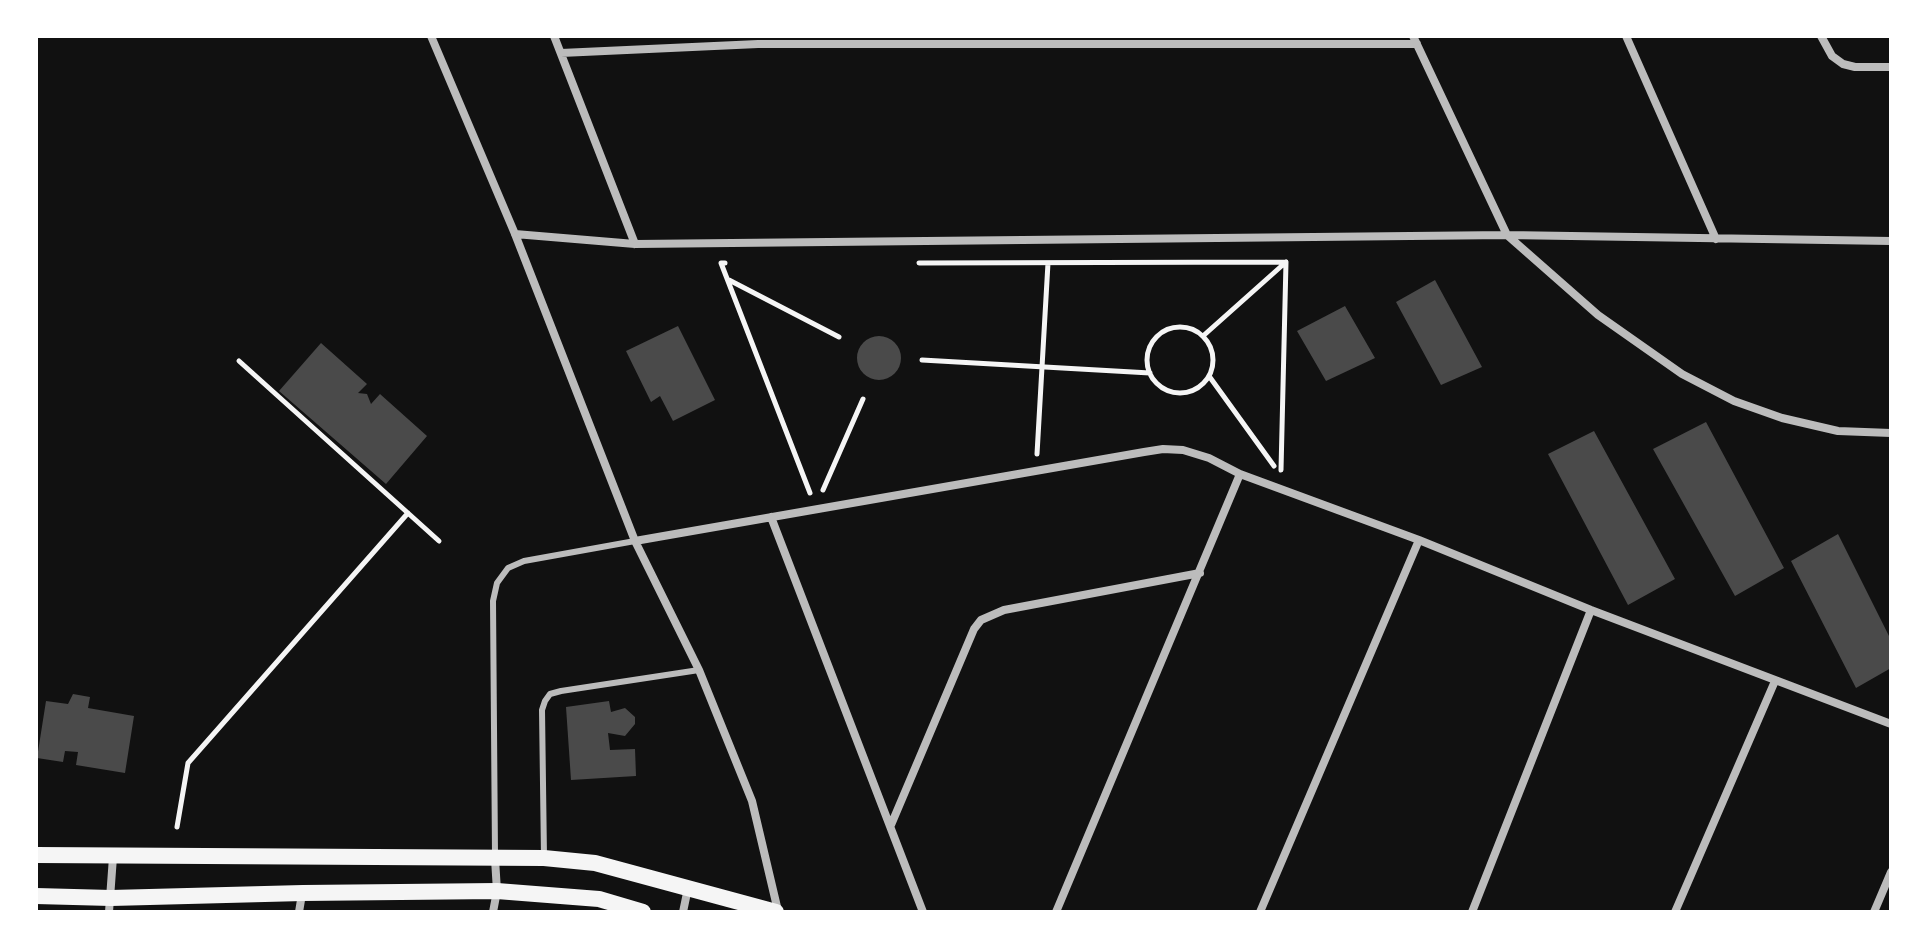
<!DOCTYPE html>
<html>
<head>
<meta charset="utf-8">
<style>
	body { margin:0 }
	#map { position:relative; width:1927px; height:948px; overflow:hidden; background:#111; font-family:"Exo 2",sans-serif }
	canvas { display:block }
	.frame { position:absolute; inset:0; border:38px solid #fff; pointer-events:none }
</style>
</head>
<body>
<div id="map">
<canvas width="1927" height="948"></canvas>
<div class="frame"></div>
</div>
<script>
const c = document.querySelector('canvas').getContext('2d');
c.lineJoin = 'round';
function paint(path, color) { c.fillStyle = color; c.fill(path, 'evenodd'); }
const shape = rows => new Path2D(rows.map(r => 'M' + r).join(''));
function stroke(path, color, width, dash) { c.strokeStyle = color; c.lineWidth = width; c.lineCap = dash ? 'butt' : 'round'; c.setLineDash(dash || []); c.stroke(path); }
const building = shape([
	[1435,280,1482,367,1441,385,1396,302],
	[1345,306,1375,358,1326,381,1297,331],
	[678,326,715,400,673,421,660,396,651,402,626,351],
	'857 358a22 22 0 1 1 44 0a22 22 0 1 1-44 0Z',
	[321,343,367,384,358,393,367,394,371,404,380,394,427,436,386,484,279,391],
	[1706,422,1784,568,1735,596,1653,449],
	[1594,431,1675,579,1628,605,1548,454],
	[1838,534,1891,640,1891,668,1856,688,1791,561],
	[73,694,90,697,88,708,134,716,125,773,76,765,78,752,65,751,63,762,37,758,46,701,68,704],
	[609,701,611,712,625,708,635,717,635,724,625,736,608,733,610,750,635,749,636,776,571,780,566,707]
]);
const path = shape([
	[725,263,721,263,810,493],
	[919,263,1286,262,1281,470],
	[729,280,839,337],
	'1147 360a33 33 0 1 1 66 0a33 33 0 1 1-66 0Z',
	[1203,336,1286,262],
	[922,360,1150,373],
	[239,361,439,541],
	[1209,376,1274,466],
	[1037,454,1048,263],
	[823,490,863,399],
	[177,827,188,763,408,513]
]);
const service = shape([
	[495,855,493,601,497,583,508,568,524,561,635,541],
	[544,857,542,710,545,701,550,694,561,691,699,670]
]);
const minor = shape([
	[431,36,515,234,635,541,699,670,752,801,778,911],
	[554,36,635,244],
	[1413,36,1507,235,1598,315,1682,374,1734,401,1782,418,1838,431,1891,433],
	[1626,36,1716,239],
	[1821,36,1832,56,1843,64,1855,67,1891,67],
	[561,53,758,44,1417,44],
	[515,234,635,244,1507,235,1891,241],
	[771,517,923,912],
	[635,541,1144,452,1163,449,1183,450,1209,458,1240,474,1419,540,1591,610,1891,724],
	[891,825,974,629,981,620,1004,610,1200,573],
	[109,912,113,857],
	[299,912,302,894],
	[493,912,497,891,495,859],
	[683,912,688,888],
	[1056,912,1240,474],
	[1260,912,1419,540],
	[1472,912,1591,610],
	[1675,912,1775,681],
	[1874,912,1891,872]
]);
const secondary = shape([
	[36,855,544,858,595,863,776,912],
	[36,896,111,898,303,893,497,891,599,899,643,912]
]);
paint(building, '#4a4a4a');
stroke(path, '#f5f5f5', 5);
stroke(service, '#bcbcbc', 6);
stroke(minor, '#bcbcbc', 8);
stroke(secondary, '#f5f5f5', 16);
</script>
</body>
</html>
